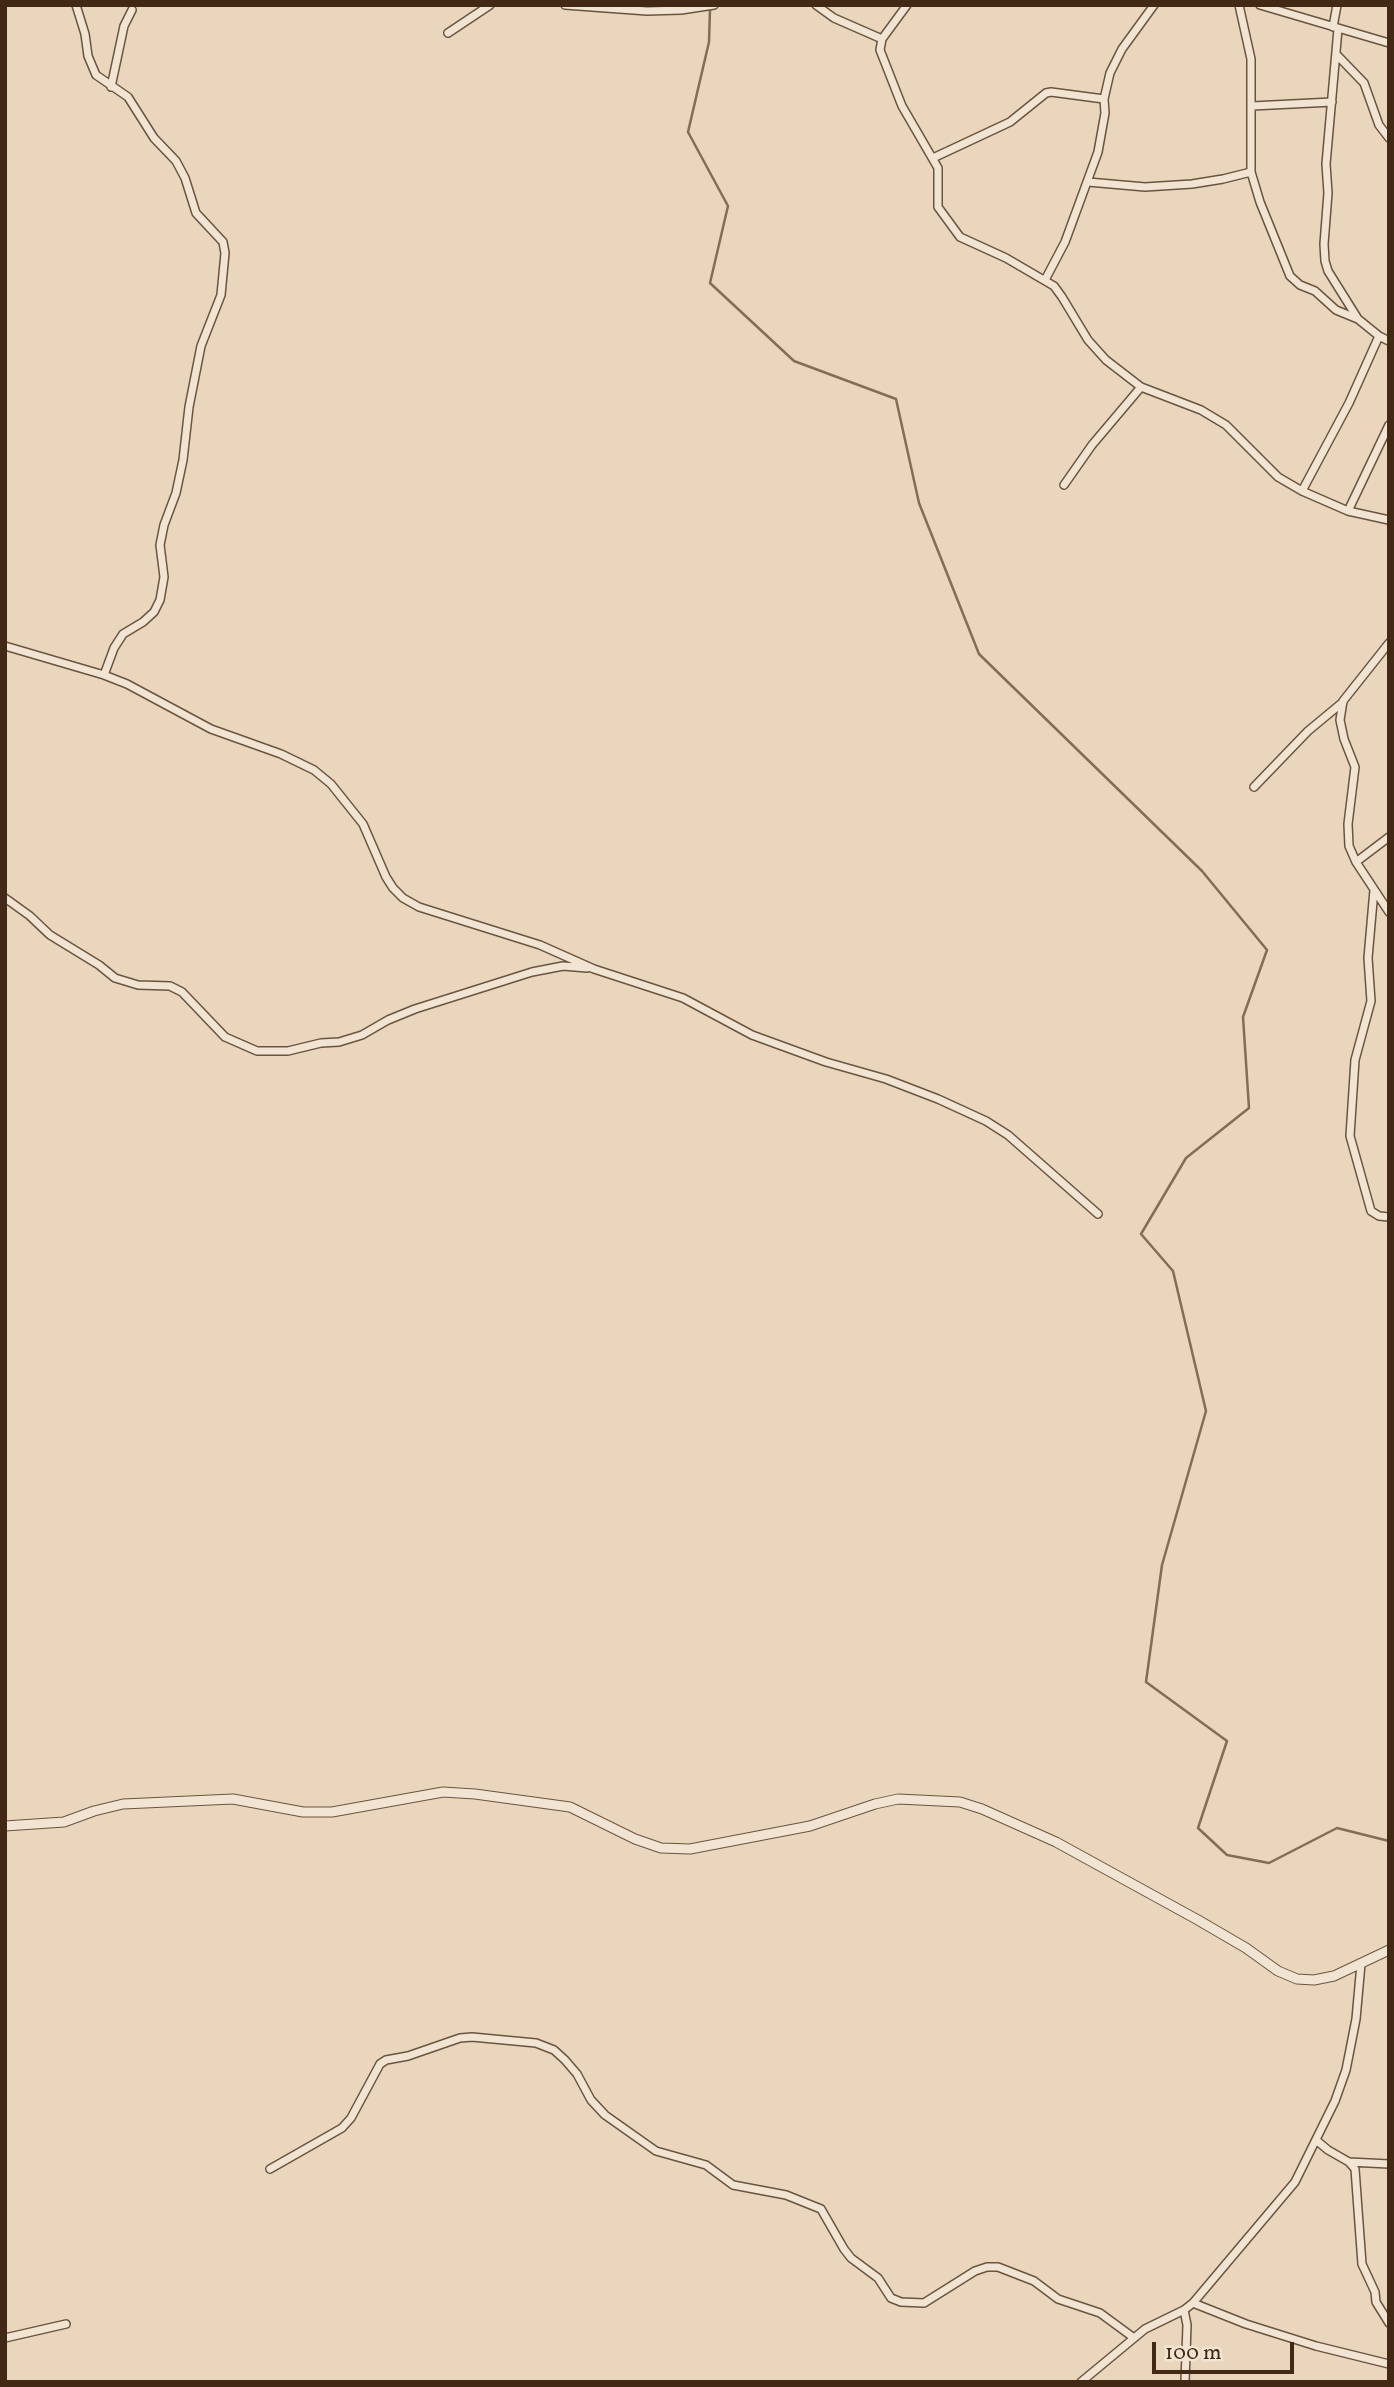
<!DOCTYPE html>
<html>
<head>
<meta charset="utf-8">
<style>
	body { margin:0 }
	#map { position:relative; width:1394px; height:2387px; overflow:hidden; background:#e9d6bc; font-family:Vollkorn,serif }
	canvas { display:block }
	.frame { position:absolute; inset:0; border:7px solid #412915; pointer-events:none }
	.scale { position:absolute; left:1152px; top:2342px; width:142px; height:32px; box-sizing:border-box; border:4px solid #412915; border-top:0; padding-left:9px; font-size:21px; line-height:24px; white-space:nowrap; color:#412915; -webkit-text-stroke:5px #f1e4d3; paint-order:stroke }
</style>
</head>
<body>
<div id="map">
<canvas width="1394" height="2387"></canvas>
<div class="frame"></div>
<div class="scale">100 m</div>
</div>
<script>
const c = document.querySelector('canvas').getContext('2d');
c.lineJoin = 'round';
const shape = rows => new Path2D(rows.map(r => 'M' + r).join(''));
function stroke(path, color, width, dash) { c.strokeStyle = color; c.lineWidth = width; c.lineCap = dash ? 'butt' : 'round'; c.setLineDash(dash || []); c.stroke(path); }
const stream = shape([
	[710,9,709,42,688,132,728,206,710,283,794,361,896,399,919,503,979,654,1202,871,1267,950,1243,1017,1249,1108,1186,1158,1141,1234,1173,1271,1206,1411,1162,1565,1146,1682,1227,1741,1198,1828,1227,1855,1269,1863,1337,1828,1389,1841]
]);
const minor = shape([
	[76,5,85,34,88,56,96,75,128,97,154,138,176,161,185,178,196,213,223,242,225,253,221,295,201,346,189,407,183,460,176,493,164,525,160,545,164,577,160,600,154,612,143,622,123,634,114,648,104,675],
	[565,5,647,11,681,10,714,5],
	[816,5,834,18,882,39],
	[907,5,882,39,880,50,902,106,938,168,938,207,960,237,1006,258,1054,286,1062,297,1088,340,1106,360,1141,387,1201,410,1226,425,1278,477,1302,491,1348,511,1389,520],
	[1239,5,1251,59,1251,172,1260,202,1290,276,1300,285,1315,291,1336,310,1358,319],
	[1260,5,1389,43],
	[1333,27,1337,5],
	[1338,29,1326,164,1328,193,1324,244,1325,261,1328,271,1358,319,1379,336,1389,341],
	[448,33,490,5],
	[1336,54,1364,83,1379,125,1389,138],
	[111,87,124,26,132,10],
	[1252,106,1332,102],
	[933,158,1010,122,1046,93,1051,92,1104,99],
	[1088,182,1145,187,1192,184,1223,179,1251,172],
	[1045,280,1065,242,1098,152,1105,113,1104,99,1110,73,1122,49,1154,5],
	[1064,485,1092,445,1141,387],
	[1302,491,1349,403,1379,336],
	[1348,511,1389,425],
	[1389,643,1343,701,1340,720,1344,739,1355,767,1348,824,1349,846,1356,862,1389,912],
	[5,646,104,675,127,684,211,729,281,754,314,770,331,784,363,824,386,877,393,888,403,898,419,907,540,945,594,969,683,998,752,1035,826,1062,886,1079,938,1099,986,1121,1008,1135,1098,1214],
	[1254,787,1308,731,1343,702],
	[1356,862,1389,837],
	[1374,890,1368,958,1371,1001,1355,1060,1350,1136,1371,1211,1379,1216,1389,1217],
	[5,898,30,916,50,935,99,965,115,978,138,985,170,986,182,992,225,1037,257,1051,288,1051,321,1043,339,1042,362,1035,388,1020,415,1009,532,972,563,966,587,968],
	[1316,2140,1328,2150,1349,2162,1355,2169,1362,2264,1375,2292,1376,2302,1389,2323],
	[1349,2162,1389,2164],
	[270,2169,342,2128,351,2118,380,2064,386,2060,408,2056,460,2038,472,2037,536,2043,554,2050,565,2060,577,2074,591,2100,605,2115,656,2151,706,2165,733,2185,786,2195,821,2209,844,2249,851,2258,878,2278,891,2298,901,2302,924,2303,975,2271,987,2267,998,2267,1034,2281,1058,2299,1100,2313,1134,2338],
	[1193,2303,1246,2324,1316,2346,1389,2364],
	[1184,2310,1187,2325,1185,2382],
	[5,2338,66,2324],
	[1081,2382,1145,2329,1184,2310,1193,2303,1295,2182,1335,2101,1346,2070,1356,2019,1361,1964]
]);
const tertiary = shape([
	[5,1826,64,1822,94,1811,123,1804,233,1799,303,1812,332,1812,443,1792,475,1794,570,1807,635,1839,661,1848,690,1849,810,1826,875,1804,898,1799,960,1802,982,1809,1056,1842,1198,1920,1246,1948,1278,1971,1297,1979,1314,1980,1334,1976,1389,1950]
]);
stroke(stream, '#846d57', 2.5);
stroke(minor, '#6b543f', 10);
stroke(tertiary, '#6b543f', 11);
stroke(minor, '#f1e4d3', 7);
stroke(tertiary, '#f1e4d3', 9);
</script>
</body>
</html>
